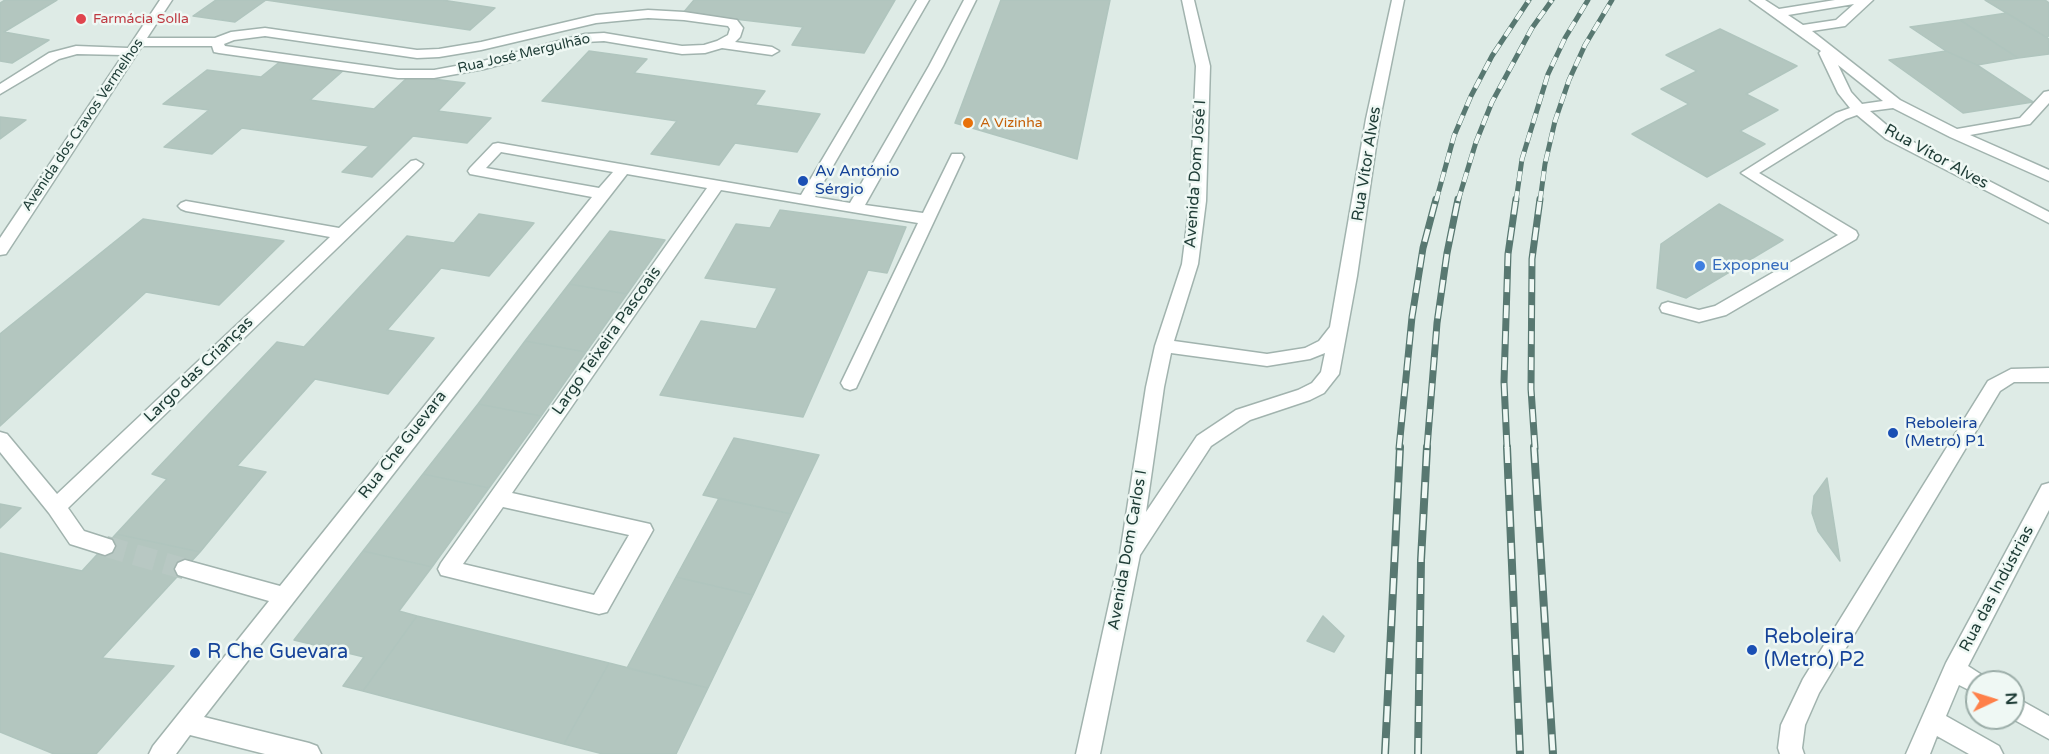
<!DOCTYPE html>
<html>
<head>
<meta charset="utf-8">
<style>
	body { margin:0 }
	#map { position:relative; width:2049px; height:754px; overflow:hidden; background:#deebe6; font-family:"Varela Round",sans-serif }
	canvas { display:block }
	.north { position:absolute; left:1965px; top:670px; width:60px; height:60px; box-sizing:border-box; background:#eff8f4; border:2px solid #9bada8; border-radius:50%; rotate:86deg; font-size:16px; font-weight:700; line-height:24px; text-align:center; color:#1e3c36 }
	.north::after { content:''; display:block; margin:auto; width:21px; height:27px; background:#fe8049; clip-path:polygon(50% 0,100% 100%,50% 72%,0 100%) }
</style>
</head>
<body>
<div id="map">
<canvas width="2049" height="754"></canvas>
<div class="north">N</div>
</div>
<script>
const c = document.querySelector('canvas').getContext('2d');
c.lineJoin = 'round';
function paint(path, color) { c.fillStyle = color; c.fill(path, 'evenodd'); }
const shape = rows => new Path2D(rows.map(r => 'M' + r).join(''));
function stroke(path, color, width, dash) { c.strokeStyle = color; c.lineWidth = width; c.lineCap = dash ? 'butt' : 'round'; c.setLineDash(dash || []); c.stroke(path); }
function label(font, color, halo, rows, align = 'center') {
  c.font = font + ' "Varela Round",sans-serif'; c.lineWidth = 5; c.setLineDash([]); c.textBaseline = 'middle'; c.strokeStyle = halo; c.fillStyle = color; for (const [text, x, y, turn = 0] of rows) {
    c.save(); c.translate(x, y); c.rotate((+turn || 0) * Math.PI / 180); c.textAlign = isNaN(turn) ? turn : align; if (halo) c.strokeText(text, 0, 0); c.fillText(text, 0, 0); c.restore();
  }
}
const building = shape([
	[5,0,57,0,4,32,49,40,12,63,0,61,0,3,5,0],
	[216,0,442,0,495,8,470,30,266,0,235,22,193,16,216,0],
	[694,0,895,0,864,53,792,45,803,27,683,13,694,0],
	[1001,0,1110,0,1077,159,955,123,1001,0],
	[1985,0,2045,0,2049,3,2049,36,2046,37,1985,0],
	[2007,13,2049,39,2049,54,2018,58,1960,20,2007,13],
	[1960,20,2018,58,1977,65,1946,51,1910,27,1960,20],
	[1720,29,1797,66,1746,94,1778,110,1740,131,1765,144,1707,177,1632,134,1689,104,1661,89,1697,71,1666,55,1720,29],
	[589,51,647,59,634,73,765,91,755,105,820,114,797,152,735,143,719,165,651,154,677,121,542,101,589,51],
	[1946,51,1977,65,2033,102,1963,113,1889,60,1946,51],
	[282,60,345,69,310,100,374,109,409,76,465,83,438,111,491,118,467,143,413,136,372,177,342,172,369,146,242,128,212,154,164,147,209,110,163,104,207,70,261,77,282,60],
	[0,117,26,120,0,139,0,117],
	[1719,204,1783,240,1686,298,1657,288,1661,244,1719,204],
	[780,210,906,227,887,273,868,270,803,417,660,395,701,321,756,329,777,288,705,278,736,224,770,228,780,210],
	[479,214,534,223,489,276,441,268,387,330,434,338,388,394,315,379,237,466,266,472,200,552,116,534,167,479,152,474,277,342,304,347,407,236,454,243,479,214],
	[143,219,284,241,219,305,146,292,0,426,0,334,143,219],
	[610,231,665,240,627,294,569,284,610,231],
	[569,284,627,294,586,352,525,341,569,284],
	[525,341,586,352,541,416,478,404,525,341],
	[478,404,541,416,489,488,423,474,478,404],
	[734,438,819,455,791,514,703,495,734,438],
	[423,474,489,488,432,567,363,551,423,474],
	[1827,478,1840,561,1818,531,1812,513,1814,496,1827,478],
	[719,498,791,514,753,595,676,577,719,498],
	[0,504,21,508,0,528,0,504],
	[116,534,200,552,102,658,174,666,96,754,54,754,0,732,0,553,82,571,116,534],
	[363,551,432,567,399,611,417,616,363,691,343,686,364,657,294,640,363,551],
	[676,577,753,595,708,688,627,668,676,577],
	[417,616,609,663,564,744,363,691,417,616],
	[1323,616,1344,636,1334,652,1307,641,1323,616],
	[609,663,708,688,676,754,603,754,564,744,609,663]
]);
const minorTunnel = shape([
	[105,546,185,569]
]);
const minor = shape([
	[160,0,172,0,147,38,215,38,231,32,265,28,417,50,439,49,481,42,596,15,648,10,684,12,737,20,743,28,740,37,735,42,772,47,779,51,772,55,722,48,705,53,682,54,604,41,585,42,484,69,434,78,398,78,219,53,214,52,212,46,142,46,6,254,0,255,0,238,123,55,77,54,59,59,0,94,0,84,49,53,76,46,128,48,160,0],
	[648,18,684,20,728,26,730,29,728,35,717,41,704,45,682,46,604,33,585,34,483,61,434,70,398,70,225,46,224,44,234,40,265,36,417,58,439,57,481,50,596,23,648,18],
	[917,0,929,0,815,197,850,203,929,66,964,0,976,0,943,66,865,205,923,213,952,154,962,154,964,157,856,388,850,390,844,388,841,383,918,223,721,190,512,493,650,524,653,530,607,612,599,614,441,575,438,569,441,563,707,188,627,174,204,717,309,743,317,746,321,754,265,754,190,735,176,754,149,754,153,746,269,601,178,575,175,569,178,563,185,560,280,586,592,197,470,174,468,171,470,168,493,144,498,143,801,195,917,0],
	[501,152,613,172,599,188,486,168,501,152],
	[503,507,629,535,594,595,463,564,503,507],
	[1182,0,1194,0,1210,66,1206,201,1198,264,1174,341,1267,354,1305,348,1319,341,1330,327,1366,119,1392,0,1404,0,1380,119,1357,276,1339,374,1324,393,1310,400,1250,420,1211,446,1140,555,1100,754,1076,754,1120,554,1146,387,1155,346,1182,264,1190,201,1196,66,1182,0],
	[1171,353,1267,366,1310,359,1325,353,1321,372,1312,383,1298,390,1236,410,1197,436,1146,512,1164,387,1171,353],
	[1750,0,1765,0,1779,9,1835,0,1873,0,1845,26,1812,31,1900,100,1957,129,2020,118,2044,92,2049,91,2049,103,2030,124,1970,135,2049,170,2049,181,1950,137,1893,108,1870,111,1896,133,2049,212,2049,223,1886,139,1857,115,1846,119,1759,173,1856,231,1858,235,1856,239,1726,315,1699,322,1662,312,1660,308,1662,304,1668,302,1699,310,1715,306,1838,235,1741,173,1836,113,1850,108,1838,93,1819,53,1821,51,1750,0],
	[1854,4,1836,20,1803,25,1788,15,1854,4],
	[1838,65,1883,101,1862,104,1851,92,1838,65],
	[416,160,423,164,421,167,68,508,84,531,112,540,115,546,112,552,105,555,70,544,49,513,0,452,0,432,7,434,57,494,330,237,186,211,181,209,178,206,181,203,186,201,339,228,411,161,416,160],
	[2049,368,2049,382,2014,382,2000,391,1819,693,1805,725,1802,748,1804,754,1780,754,1778,748,1781,725,1803,679,1988,381,2011,369,2049,368],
	[2049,483,2049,510,1968,666,1985,677,1987,682,1977,682,1977,694,1959,685,1946,716,1999,746,2003,754,1969,754,1937,736,1930,754,1906,754,1946,663,2042,485,2049,483],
	[2013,696,2049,716,2049,739,2011,718,2013,718,2013,696]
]);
const railFar2 = shape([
	[1436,201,1454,136,1471,96,1492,56,1529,0],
	[1458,201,1476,142,1492,102,1532,28,1552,0],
	[1516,201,1522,159,1548,74,1565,38,1588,0],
	[1540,201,1545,164,1555,121,1569,80,1585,45,1612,0]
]);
const railFar1 = shape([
	[1399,448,1412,317,1423,248,1436,199],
	[1427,448,1437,323,1447,253,1458,199],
	[1507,448,1504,382,1508,254,1516,199],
	[1535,448,1531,389,1532,259,1540,199]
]);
const rail = shape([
	[1507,447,1520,754],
	[1534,447,1553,754],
	[1385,754,1400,447],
	[1418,754,1421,560,1427,447]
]);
const markers = [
	[81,19,6,"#e0444e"],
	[968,123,6,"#e8710a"],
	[803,181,6,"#1a4fb4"],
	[1700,266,6,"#3f7fe0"],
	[1893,433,6,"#1a4fb4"],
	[1752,650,6,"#1a4fb4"],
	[195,653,6,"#1a4fb4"]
];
const farHealthnames = [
	["Farmácia Solla",93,19]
];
const farStreetnames = [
	["Rua José Mergulhão",524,54,-13],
	["Avenida dos Cravos Vermelhos",83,125,-56]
];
const farFoodnames = [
	["A Vizinha",980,123]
];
const streetNames = [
	["Rua Vítor Alves",1936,157,29],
	["Rua Vítor Alves",1367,164,-81],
	["Avenida Dom José I",1196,174,-86],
	["Largo Teixeira Pascoais",607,341,-55],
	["Largo das Crianças",199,370,-44],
	["Rua Che Guevara",403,445,-52],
	["Avenida Dom Carlos I",1128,550,-80],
	["Rua das Indústrias",1997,589,-62]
];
const transitNames = [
	["Av António",815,172],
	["Sérgio",815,190],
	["Reboleira",1905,424],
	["(Metro) P1",1905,442]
];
const shopNames = [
	["Expopneu",1712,266]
];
const nearTransitnames = [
	["Reboleira",1764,638],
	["(Metro) P2",1764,661],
	["R Che Guevara",207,653]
];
paint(building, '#b3c6bf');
stroke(building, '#b0c5be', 1.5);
stroke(minorTunnel, '#b8c8c3', 21, [21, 10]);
stroke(minor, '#a1b3ae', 3);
paint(minor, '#fff');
stroke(railFar2, '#587871', 5);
stroke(railFar1, '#587871', 7);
stroke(rail, '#587871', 8);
stroke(railFar2, '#eff8f4', 4, [10]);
stroke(railFar1, '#eff8f4', 4.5, [13]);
stroke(rail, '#eff8f4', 5, [16]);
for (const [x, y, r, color] of markers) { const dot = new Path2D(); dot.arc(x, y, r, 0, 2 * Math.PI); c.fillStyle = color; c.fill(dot); stroke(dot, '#eff8f4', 2); }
label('14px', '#be3a42', '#eff8f4', farHealthnames, 'left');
label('14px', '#1e3c36', '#eff8f4', farStreetnames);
label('14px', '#c56008', '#eff8f4', farFoodnames, 'left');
label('16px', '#1e3c36', '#eff8f4', streetNames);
label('16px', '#164399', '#eff8f4', transitNames, 'left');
label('16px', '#366cbe', '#eff8f4', shopNames, 'left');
label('20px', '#164399', '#eff8f4', nearTransitnames, 'left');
</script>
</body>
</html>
